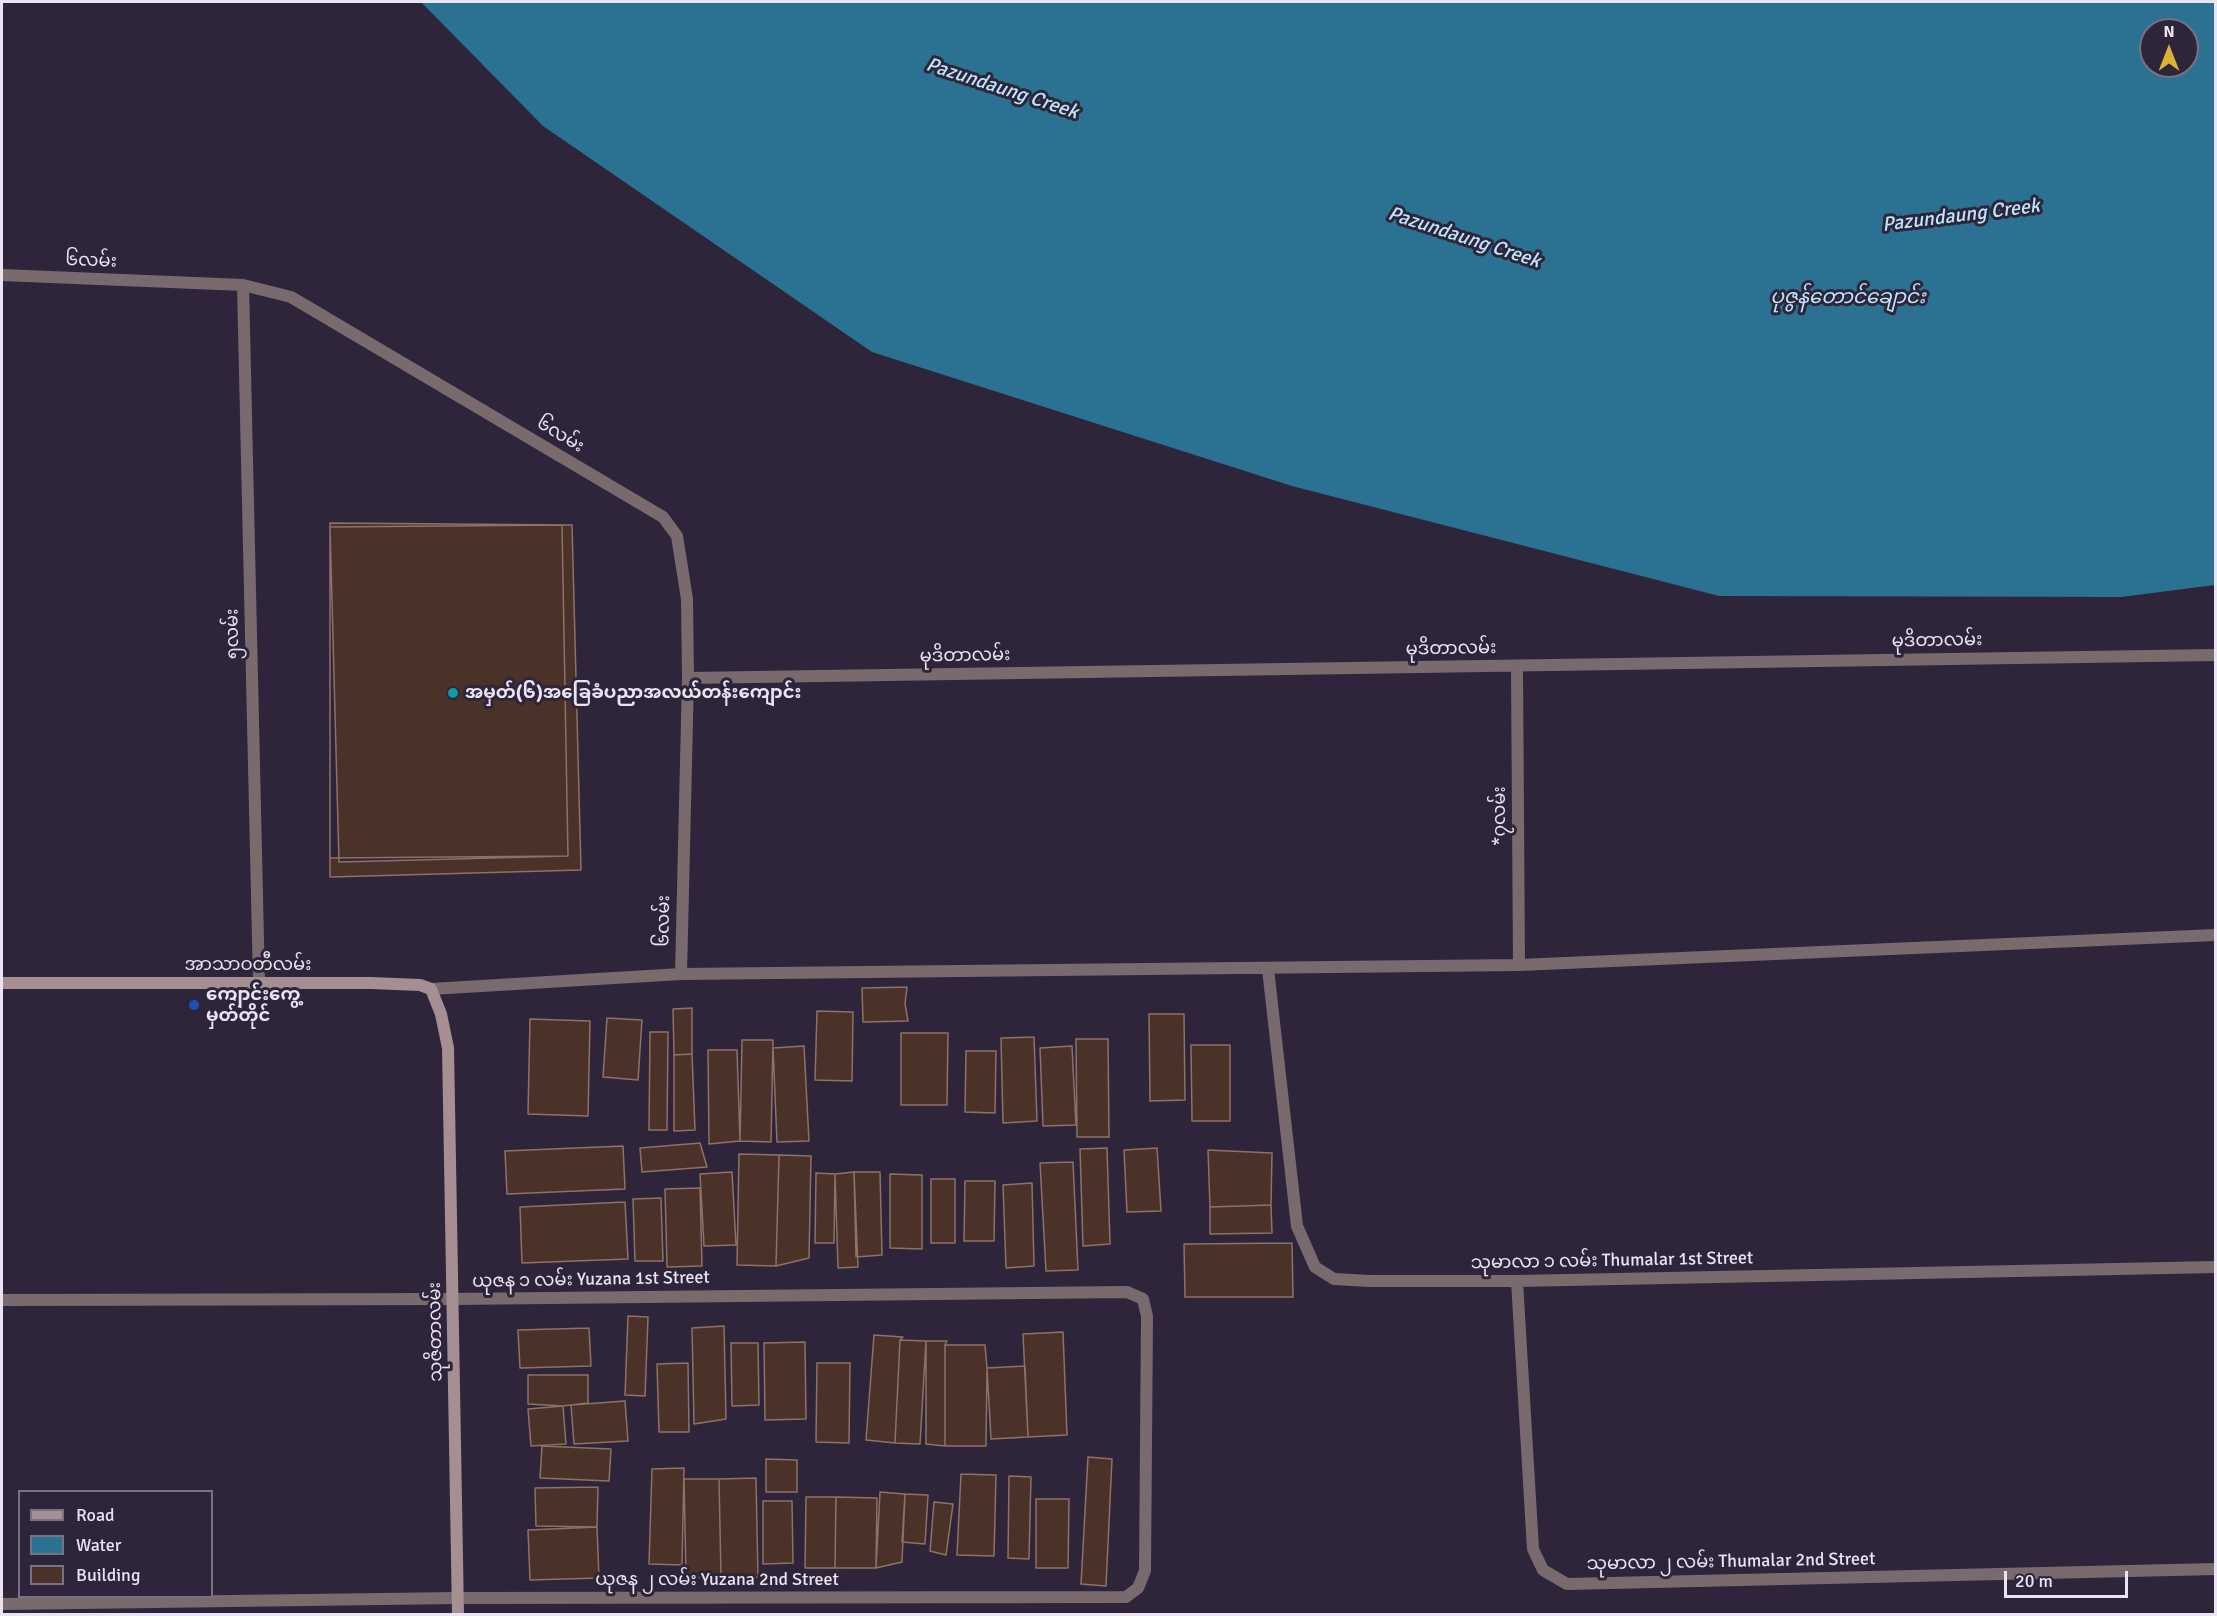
<!DOCTYPE html>
<html>
<head>
<meta charset="utf-8">
<style>
	body { margin:0 }
	#map { position:relative; width:2217px; height:1616px; overflow:hidden; background:#2e253a; font-family:Signika,sans-serif }
	canvas { display:block }
	.frame { position:absolute; inset:0; border:3px solid #eae4f2; pointer-events:none }
	.legend { position:absolute; left:18px; top:1490px; width:195px; height:108px; box-sizing:border-box; background:#2e253a; border:2px solid #797184; margin:0; padding:8px 10px; list-style:none; font-size:18px; color:#eae4f2 }
	.legend li { display:flex; align-items:center; gap:12px; height:30px }
	.legend b { width:30px; border:2px solid #797184 }
	.north { position:absolute; left:2139px; top:18px; width:60px; height:60px; box-sizing:border-box; background:#2e253a; border:2px solid #797184; border-radius:50%; rotate:0deg; font-size:16px; font-weight:700; line-height:24px; text-align:center; color:#eae4f2 }
	.north::after { content:''; display:block; margin:auto; width:21px; height:27px; background:#d9b334; clip-path:polygon(50% 0,100% 100%,50% 72%,0 100%) }
	.scale { position:absolute; left:2004px; top:1571px; width:124px; height:27px; box-sizing:border-box; border:3px solid #eae4f2; border-top:0; padding-left:8px; font-size:18px; line-height:21px; white-space:nowrap; color:#eae4f2; -webkit-text-stroke:4px #2e253a; paint-order:stroke }
</style>
</head>
<body>
<div id="map">
<canvas width="2217" height="1616"></canvas>
<div class="frame"></div>
<ul class="legend">
<li><b style="height:8px;background:#a68f93"></b>Road</li>
<li><b style="height:16px;background:#2a7192"></b>Water</li>
<li><b style="height:16px;background:#4b3229"></b>Building</li>
</ul>
<div class="north">N</div>
<div class="scale">20 m</div>
</div>
<script>
const c = document.querySelector('canvas').getContext('2d');
c.lineJoin = 'round';
function paint(path, color) { c.fillStyle = color; c.fill(path, 'evenodd'); }
const shape = rows => new Path2D(rows.map(r => 'M' + r).join(''));
function stroke(path, color, width, dash) { c.strokeStyle = color; c.lineWidth = width; c.lineCap = dash ? 'butt' : 'round'; c.setLineDash(dash || []); c.stroke(path); }
function label(font, color, halo, rows, align = 'center') {
  c.font = font + ' Signika,"Noto Sans Myanmar",sans-serif'; c.lineWidth = 6; c.setLineDash([]); c.textBaseline = 'middle'; c.strokeStyle = halo; c.fillStyle = color; for (const [text, x, y, turn = 0] of rows) {
    c.save(); c.translate(x, y); c.rotate((+turn || 0) * Math.PI / 180); c.textAlign = isNaN(turn) ? turn : align; if (halo) c.strokeText(text, 0, 0); c.fillText(text, 0, 0); c.restore();
  }
}
const water = shape([
	[421,2,2215,2,2215,585,2121,597,1719,596,1292,486,872,352,543,126],
	[2151,30,2187,30,2187,66,2151,66]
]);
const building = shape([
	[330,523,572,525,581,870,330,877,330,523],
	[562,525,568,856,339,862,330,527,562,525],
	[562,525,568,856,330,858,330,527,562,525],
	[907,987,905,1004,908,1021,863,1022,862,988,907,987],
	[692,1008,692,1054,674,1055,673,1009,692,1008],
	[817,1011,853,1012,852,1081,815,1080,817,1011],
	[1149,1014,1184,1014,1185,1100,1150,1101,1149,1014],
	[607,1018,642,1020,638,1080,603,1077,607,1018],
	[530,1019,590,1021,588,1116,528,1114,530,1019],
	[650,1032,668,1032,667,1130,649,1130,650,1032],
	[901,1033,948,1033,947,1105,901,1105,901,1033],
	[1034,1037,1037,1121,1003,1123,1001,1038,1034,1037],
	[1076,1039,1108,1039,1109,1137,1077,1137,1076,1039],
	[742,1040,773,1040,771,1142,740,1141,742,1040],
	[1191,1045,1230,1045,1230,1121,1192,1121,1191,1045],
	[804,1046,809,1141,777,1142,773,1048,804,1046],
	[1072,1046,1076,1125,1043,1126,1040,1048,1072,1046],
	[708,1050,737,1050,740,1141,709,1144,708,1050],
	[966,1051,996,1051,995,1113,965,1112,966,1051],
	[692,1054,695,1130,674,1131,674,1055,692,1054],
	[700,1143,707,1167,642,1172,640,1148,700,1143],
	[623,1146,625,1189,507,1194,505,1151,623,1146],
	[1107,1148,1110,1244,1083,1246,1080,1149,1107,1148],
	[1157,1148,1161,1211,1127,1212,1124,1150,1157,1148],
	[1208,1150,1272,1153,1271,1205,1210,1207,1208,1150],
	[739,1154,779,1155,776,1266,737,1265,739,1154],
	[779,1155,811,1156,809,1258,776,1266,779,1155],
	[1073,1162,1078,1270,1046,1271,1040,1163,1073,1162],
	[732,1172,736,1245,704,1246,700,1174,732,1172],
	[854,1172,858,1267,838,1268,835,1174,854,1172],
	[854,1172,880,1172,882,1255,856,1257,854,1172],
	[816,1173,835,1174,834,1243,815,1243,816,1173],
	[890,1174,922,1175,922,1249,890,1248,890,1174],
	[931,1179,955,1179,955,1243,931,1243,931,1179],
	[965,1181,995,1181,994,1241,964,1241,965,1181],
	[1032,1183,1034,1266,1006,1268,1003,1185,1032,1183],
	[700,1188,702,1266,667,1267,665,1189,700,1188],
	[661,1198,663,1261,635,1261,633,1199,661,1198],
	[625,1202,628,1259,522,1263,520,1207,625,1202],
	[1271,1205,1272,1233,1210,1234,1210,1207,1271,1205],
	[1292,1243,1293,1297,1185,1297,1184,1244,1292,1243],
	[628,1316,648,1317,645,1396,625,1395,628,1316],
	[724,1326,726,1419,694,1424,692,1328,724,1326],
	[589,1328,591,1366,520,1368,518,1330,589,1328],
	[1063,1332,1067,1435,1028,1437,1023,1334,1063,1332],
	[874,1335,903,1337,900,1340,895,1443,866,1440,874,1335],
	[900,1340,926,1341,920,1444,895,1443,900,1340],
	[926,1341,947,1341,945,1345,945,1446,926,1444,926,1341],
	[805,1342,806,1419,765,1420,764,1343,805,1342],
	[731,1343,758,1343,759,1405,732,1406,731,1343],
	[945,1345,985,1345,987,1368,986,1446,945,1446,945,1345],
	[688,1363,689,1432,659,1432,657,1364,688,1363],
	[817,1363,850,1363,849,1443,816,1442,817,1363],
	[1025,1366,1028,1437,991,1439,987,1368,1025,1366],
	[528,1375,588,1375,588,1403,563,1406,528,1404,528,1375],
	[625,1401,628,1441,574,1444,571,1405,625,1401],
	[563,1406,566,1444,531,1446,528,1409,563,1406],
	[542,1446,611,1449,609,1481,540,1478,542,1446],
	[1088,1457,1112,1459,1106,1586,1081,1584,1088,1457],
	[766,1459,797,1460,797,1492,766,1492,766,1459],
	[684,1468,682,1565,649,1564,652,1469,684,1468],
	[961,1474,996,1475,994,1556,957,1555,961,1474],
	[1009,1476,1031,1477,1029,1559,1008,1558,1009,1476],
	[756,1478,758,1577,721,1577,719,1479,756,1478],
	[684,1479,719,1479,721,1577,686,1578,684,1479],
	[598,1487,597,1527,536,1526,535,1488,598,1487],
	[880,1492,905,1494,902,1562,876,1568,880,1492],
	[905,1494,928,1495,925,1544,902,1542,905,1494],
	[806,1497,836,1497,835,1568,805,1568,806,1497],
	[836,1497,877,1498,876,1568,835,1568,836,1497],
	[1036,1499,1069,1499,1068,1568,1036,1568,1036,1499],
	[763,1501,792,1501,793,1563,763,1564,763,1501],
	[934,1502,953,1504,946,1555,930,1551,934,1502],
	[597,1527,599,1578,530,1580,528,1530,597,1527]
]);
const street = shape([
	[2,275,243,285,291,297,663,517,677,536,687,599,688,678,681,974],
	[243,285,259,983],
	[1517,666,1519,965],
	[688,678,2216,655],
	[1268,969,1297,1226,1315,1267,1334,1279,1370,1281,1517,1281,2216,1267],
	[431,989,681,974,1519,965,2216,935],
	[1517,1281,1533,1549,1543,1570,1567,1584,2216,1569],
	[2,1300,453,1299,1127,1292,1143,1299,1147,1316,1145,1571,1138,1588,1126,1597,458,1598,2,1604]
]);
const secondary = shape([
	[2,983,371,983,420,985,431,989,441,1014,448,1048,458,1614]
]);
const markers = [
	[453,693,6,"#0f9aa8"],
	[194,1005,6,"#1a4fb4"]
];
const streetNames = [
	["၆လမ်း",91,261,2],
	["၆လမ်း",560,435,31],
	["၅လမ်း",233,634,-91],
	["မုဒိတာလမ်း",1937,641,-1],
	["မုဒိတာလမ်း",1451,649,-1],
	["မုဒိတာလမ်း",965,656,-1],
	["*၇လမ်း",1500,816,-90],
	["၆လမ်း",664,921,-89],
	["အာသာဝတီလမ်း",248,965],
	["သုမာလာ ၁ လမ်း Thumalar 1st Street",1612,1261,-1],
	["ယုဇန ၁ လမ်း Yuzana 1st Street",591,1280,-1],
	["သုဇိတာလမ်း",436,1332,-91],
	["သုမာလာ ၂ လမ်း Thumalar 2nd Street",1731,1562,-1],
	["ယုဇန ၂ လမ်း Yuzana 2nd Street",717,1580]
];
const poiNames = [
	["အမှတ်(၆)အခြေခံပညာအလယ်တန်းကျောင်း",465,693],
	["ကျောင်းကွေ့",206,995],
	["မှတ်တိုင်",206,1016]
];
const waterNames = [
	["Pazundaung Creek",1002,89,18],
	["Pazundaung Creek",1961,216,-7],
	["Pazundaung Creek",1464,238,18],
	["ပုဇွန်တောင်ချောင်း",1848,298]
];
paint(water, '#2a7192');
paint(building, '#4b3229');
stroke(building, '#8e7267', 1.5);
stroke(street, '#796b6d', 12);
stroke(secondary, '#a68f93', 12);
for (const [x, y, r, color] of markers) { const dot = new Path2D(); dot.arc(x, y, r, 0, 2 * Math.PI); c.fillStyle = color; c.fill(dot); stroke(dot, '#2e253a', 2); }
label('18px', '#eae4f2', '#2e253a', streetNames);
label('bold 18px', '#eae4f2', '#2e253a', poiNames, 'left');
label('italic 20px', '#bbe6fe', '#2e253a', waterNames);
</script>
</body>
</html>
